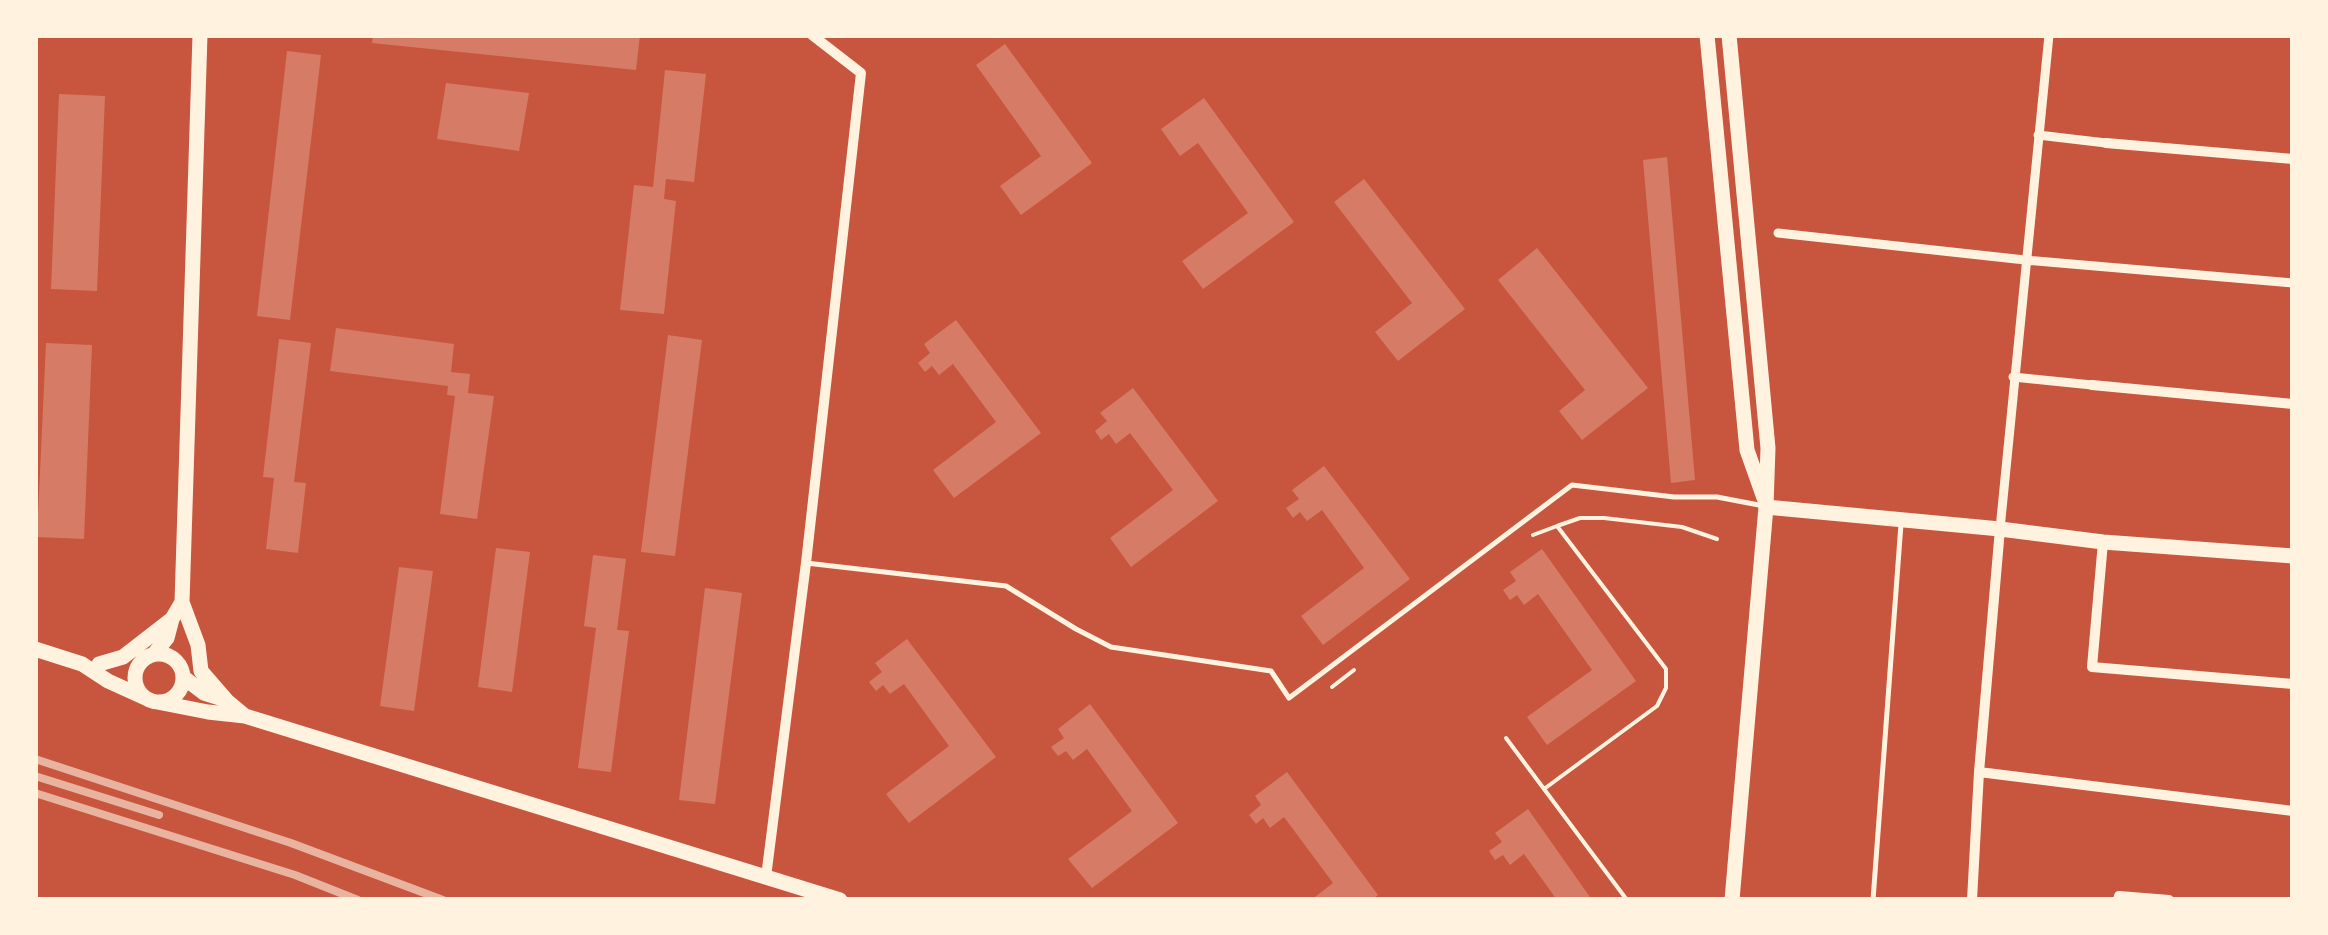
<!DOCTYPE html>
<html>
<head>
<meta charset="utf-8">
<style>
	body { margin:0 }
	#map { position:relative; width:2328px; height:935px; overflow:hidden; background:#c8553d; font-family:Ubuntu,sans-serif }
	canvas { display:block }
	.frame { position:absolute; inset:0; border:38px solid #fff3e0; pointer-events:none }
</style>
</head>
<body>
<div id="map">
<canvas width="2328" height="935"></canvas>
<div class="frame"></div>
</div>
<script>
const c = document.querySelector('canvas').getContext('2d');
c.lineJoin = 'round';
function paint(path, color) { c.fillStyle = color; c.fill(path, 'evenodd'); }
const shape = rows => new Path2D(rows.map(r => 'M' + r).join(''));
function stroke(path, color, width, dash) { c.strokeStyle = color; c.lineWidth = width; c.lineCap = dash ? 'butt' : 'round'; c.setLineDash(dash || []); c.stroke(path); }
const building = shape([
	[373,35,640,35,636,70,372,43],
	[1005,44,1092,163,1021,215,1000,186,1041,156,976,65],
	[287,51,321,55,290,320,257,316],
	[665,70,706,74,694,182,666,179,664,199,676,201,664,314,620,310,634,185,653,187],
	[446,83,529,93,519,151,437,139],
	[59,94,105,96,97,291,51,289],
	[1204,98,1294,222,1203,289,1182,261,1248,213,1198,143,1180,156,1161,129],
	[1667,157,1695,480,1671,483,1643,160],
	[1364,179,1465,309,1398,361,1375,332,1412,303,1334,202],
	[1537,248,1648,388,1582,440,1559,411,1585,390,1498,280],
	[956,320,1041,433,954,498,933,470,996,422,953,364,939,375,932,366,925,372,918,363,930,353,924,344],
	[336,328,454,344,451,372,470,374,468,393,494,396,477,519,440,514,455,396,447,395,448,386,330,371],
	[668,335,702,340,675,556,641,552],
	[279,339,311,343,294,482,306,483,298,553,266,549,274,478,263,477],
	[46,343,92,345,84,539,37,537],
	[1133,388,1218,501,1131,567,1110,538,1173,490,1130,433,1116,444,1109,434,1101,440,1095,431,1107,421,1100,413],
	[1324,466,1410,579,1323,645,1301,616,1364,568,1322,510,1307,521,1300,512,1293,518,1286,508,1299,499,1292,490],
	[496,548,530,552,512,692,478,687],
	[1542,549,1636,681,1547,745,1527,717,1592,670,1538,594,1524,605,1517,595,1510,600,1503,590,1516,581,1510,572],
	[593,555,626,559,617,630,629,631,611,772,578,768,596,628,584,626],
	[399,567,433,571,414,711,380,706],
	[705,588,742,593,715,804,679,800],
	[907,639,996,757,909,823,886,794,949,746,904,684,890,694,883,685,876,691,869,682,882,672,875,663],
	[1090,704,1178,823,1092,888,1068,859,1132,811,1087,749,1073,760,1066,751,1058,756,1051,747,1064,738,1058,729],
	[1287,772,1378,895,1371,900,1311,900,1333,883,1284,817,1270,828,1263,818,1256,824,1249,815,1261,805,1255,796],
	[1528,809,1592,900,1557,900,1524,854,1510,865,1503,855,1495,860,1489,851,1502,842,1495,833]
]);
const path = shape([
	[1533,535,1557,526],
	[1332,687,1354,670],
	[1506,738,1544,789],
	[1627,900,1544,789,1657,706,1666,688,1666,669,1557,526,1580,518,1604,518,1682,527,1717,539]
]);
const service = shape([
	[806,563,1006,586,1076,629,1111,647,1271,671,1289,698,1572,485,1674,497,1717,497,1764,506],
	[1873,900,1901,524]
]);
const pedestrian = shape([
	[2038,135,2106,143],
	[1778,233,2025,260,2293,283],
	[2013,377,2092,385],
	[2000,529,2049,35]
]);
const minor = shape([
	[2106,143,2293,159],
	[2092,385,2293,404],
	[2103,542,2092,667,2293,684],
	[1979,772,2293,811],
	[766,877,806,563,861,73,812,35],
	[1972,900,1979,772,2000,529],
	[2118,900,2119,896,2169,900]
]);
const secondary = shape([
	[1707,35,1747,450,1764,498],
	[1729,35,1768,448,1766,507,1732,900],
	[1766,507,2000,529,2103,542,2293,556],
	[182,602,198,645,201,671,227,701,245,716],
	[35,649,82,664,108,681,152,701,208,712,245,716,840,900],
	[154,654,167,638,172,619,182,602,200,35],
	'135 678a24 24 0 1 1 48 0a24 24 0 1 1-48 0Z',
	[99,664,123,657,172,619],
	[183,677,204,693,223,699]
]);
const rail = shape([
	[35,759,291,843,443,900],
	[35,776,159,815],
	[35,793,295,875,358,900]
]);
paint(building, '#d67c66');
stroke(path, '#fff3e0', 4);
stroke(service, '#fff3e0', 5);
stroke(pedestrian, '#fff3e0', 9);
stroke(minor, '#fff3e0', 10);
stroke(secondary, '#fff3e0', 15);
stroke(rail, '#e9b49f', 8);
</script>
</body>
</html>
